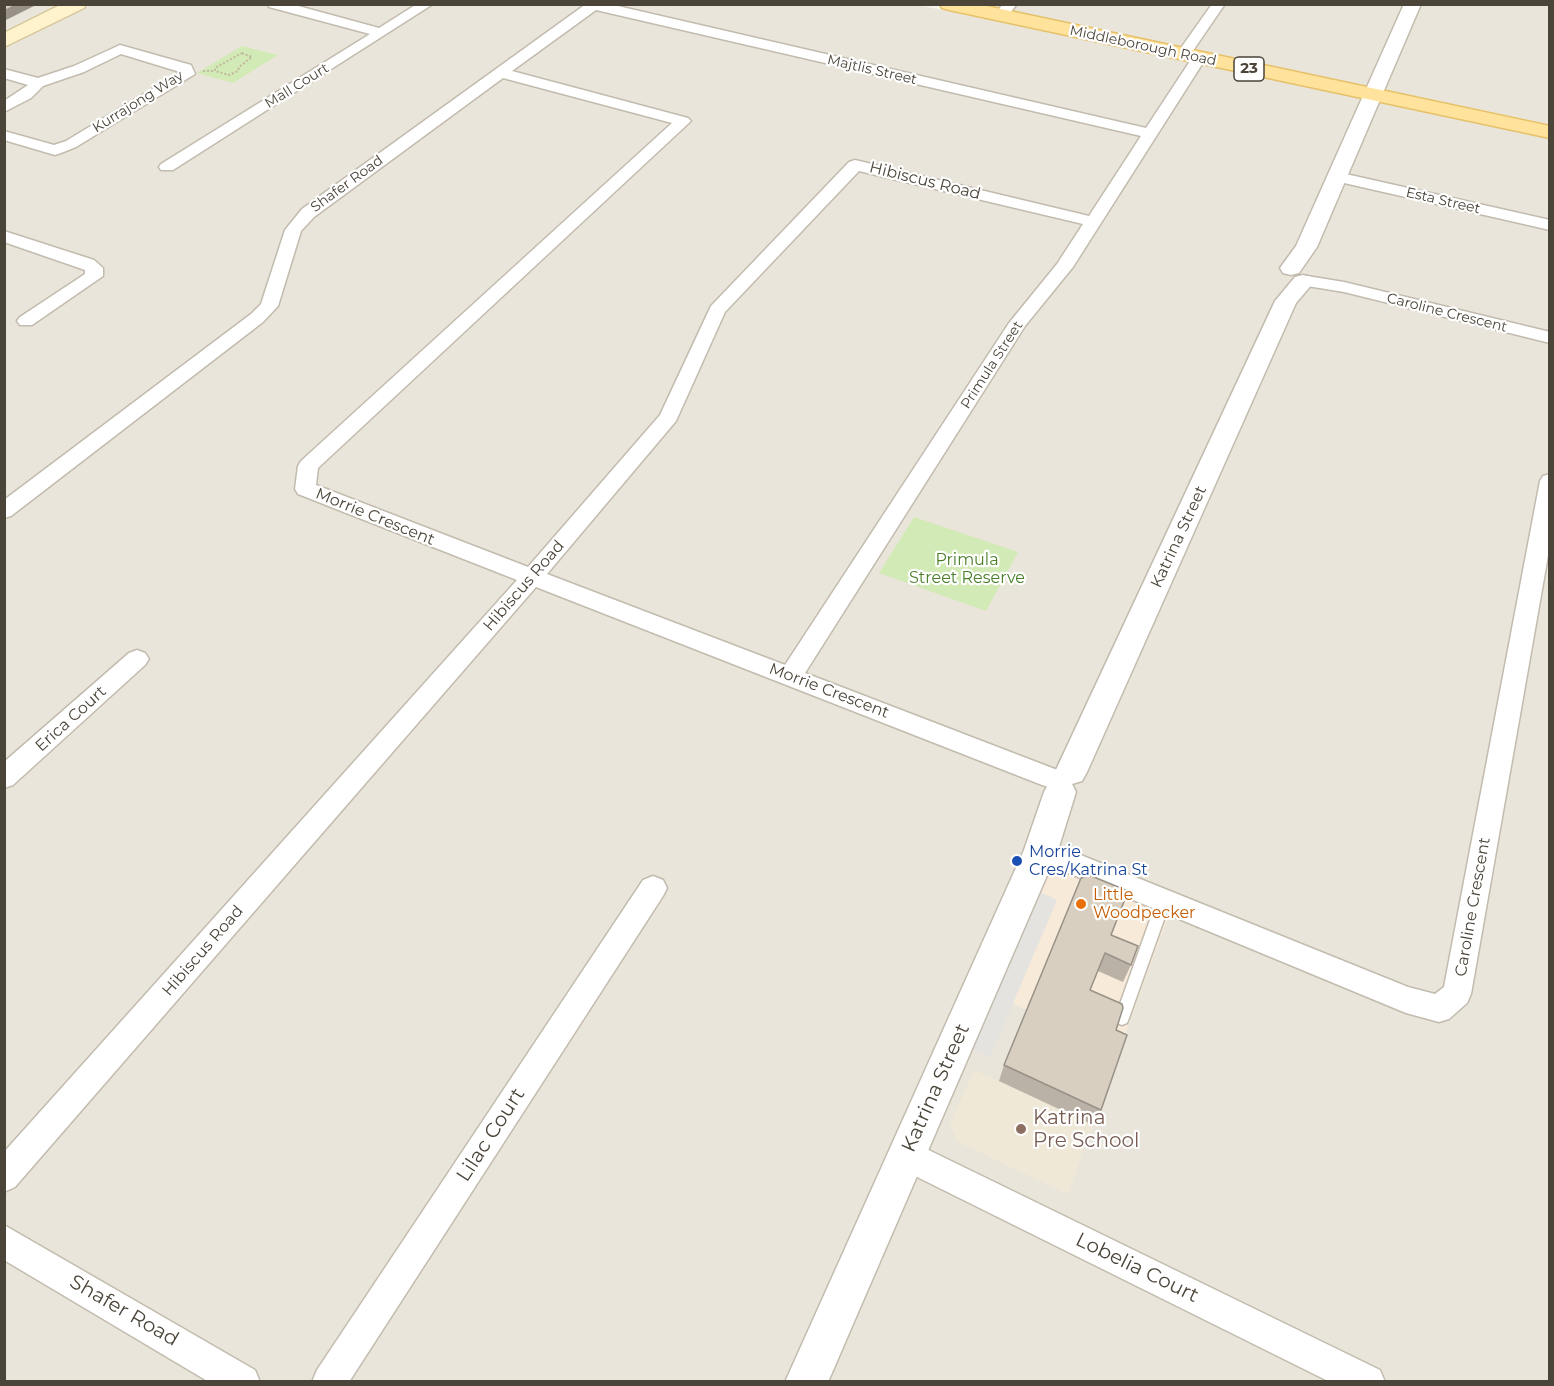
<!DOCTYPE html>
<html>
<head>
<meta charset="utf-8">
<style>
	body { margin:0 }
	#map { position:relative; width:1554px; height:1386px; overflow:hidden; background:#f6f3ec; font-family:Montserrat,sans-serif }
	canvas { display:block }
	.frame { position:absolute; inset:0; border:6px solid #4b4439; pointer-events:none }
</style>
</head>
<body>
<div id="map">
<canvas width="1554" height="1386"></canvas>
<div class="frame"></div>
</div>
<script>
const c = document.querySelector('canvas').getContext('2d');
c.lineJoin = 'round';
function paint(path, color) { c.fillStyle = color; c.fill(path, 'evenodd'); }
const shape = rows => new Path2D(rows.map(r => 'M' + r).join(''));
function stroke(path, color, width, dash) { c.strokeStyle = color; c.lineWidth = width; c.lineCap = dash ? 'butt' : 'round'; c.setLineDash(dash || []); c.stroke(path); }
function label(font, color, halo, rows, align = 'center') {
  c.font = font + ' Montserrat,sans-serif'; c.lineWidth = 4.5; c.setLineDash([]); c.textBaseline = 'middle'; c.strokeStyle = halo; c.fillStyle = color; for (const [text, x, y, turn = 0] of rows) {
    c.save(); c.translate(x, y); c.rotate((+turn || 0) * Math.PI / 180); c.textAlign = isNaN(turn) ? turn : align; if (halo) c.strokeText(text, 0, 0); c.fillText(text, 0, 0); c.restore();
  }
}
const residential = shape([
	[5,5,918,5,1549,138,1549,1381,5,1382],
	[978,5,1549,5,1549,124,1069,24]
]);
const commercial = shape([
	[1047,862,1169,914,1119,1051,989,993]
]);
const education = shape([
	[974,1070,1093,1125,1068,1194,958,1142,950,1125]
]);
const green = shape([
	[242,46,278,55,233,83,197,73],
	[914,517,1018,552,986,611,879,573]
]);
const parking = shape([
	[1038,891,1057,900,990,1057,969,1047]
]);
const path = shape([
	[242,53,252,57,239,67,238,71,229,75,215,71,215,68,242,53],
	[203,71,215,71]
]);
const service = shape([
	[1164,894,1169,896,1171,900,1129,1018,1127,1023,1122,1025,1117,1023,1115,1018,1157,900,1159,896,1164,894]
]);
const minor = shape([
	[268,4,291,4,379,28,417,4,433,4,173,170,161,170,159,167,161,164,370,34,269,7,268,4],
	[586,4,609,4,1146,128,1194,55,1199,54,1206,58,1073,267,1025,326,805,673,1060,771,1064,778,1060,785,1051,788,1042,785,536,587,15,1187,4,1192,4,1152,517,580,298,494,295,489,298,466,301,461,672,123,503,78,314,217,301,231,278,306,263,322,11,516,4,518,4,500,251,314,261,304,285,230,302,209,586,4],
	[596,10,1141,136,1089,216,855,160,849,162,711,306,660,415,528,567,316,485,318,468,691,121,688,118,512,71,596,10],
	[859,171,1083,224,1057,264,1009,323,785,665,547,574,676,421,725,312,859,171],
	[1003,4,1017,4,1006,18,996,18,994,15,1003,4],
	[1212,4,1225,4,1188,58,1178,58,1176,55,1212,4],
	[120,45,191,65,195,74,76,147,61,153,55,155,4,140,4,131,54,145,66,141,180,72,121,54,84,72,43,86,31,98,4,112,4,101,28,85,4,78,4,69,38,78,74,66,120,45],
	[1337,172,1550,220,1550,230,1331,180,1329,177,1337,172],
	[4,231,94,260,103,268,103,276,32,325,20,325,17,321,20,317,85,274,85,270,4,242,4,231],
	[1307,276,1344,282,1550,332,1550,343,1344,292,1301,285,1298,281,1301,277,1307,276],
	[1550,474,1550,544,1471,994,1467,1003,1449,1019,1439,1022,1406,1013,1032,858,1028,850,1032,842,1041,839,1408,987,1435,994,1444,987,1540,481,1543,476,1550,474],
	[137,650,145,653,149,659,145,665,13,785,4,788,4,762,129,653,137,650],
	[653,876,663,880,667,888,663,896,349,1382,312,1382,317,1370,643,880,653,876],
	[906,1139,1380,1370,1385,1382,1330,1382,895,1166,890,1155,895,1144,906,1139],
	[4,1225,255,1370,260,1382,209,1382,4,1260,4,1225]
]);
const tertiary = shape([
	[1404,4,1421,4,1317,247,1299,273,1291,275,1283,273,1280,268,1296,246,1404,4],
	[1303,275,1311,277,1314,282,1296,303,1087,772,1082,781,1072,784,1076,792,1058,850,828,1382,785,1382,1024,850,1044,792,1049,783,1059,779,1055,772,1275,301,1295,277,1303,275]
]);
const secondary = shape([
	[62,4,86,4,84,8,4,47,4,33,62,4]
]);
const primary = shape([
	[940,4,977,4,1550,126,1550,138,949,10,942,8,940,4]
]);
const wall = shape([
	[1111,935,1131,965,1123,982,1098,971,1090,990,1116,1030,1101,1110,1093,1125,999,1081,1004,1065]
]);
const shadedWall = shape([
	[18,4,38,4,4,21,4,11]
]);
const building = shape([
	[4,4,18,4,4,11,4,4],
	[1089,875,1128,891,1111,935,1138,946,1131,965,1105,953,1090,990,1122,1004,1123,1008,1116,1030,1127,1035,1101,1110,1004,1065,1081,878,1089,875]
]);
const markers = [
	[1017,861,6,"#1a4fb4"],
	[1081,904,6,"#e8710a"],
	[1021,1129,6,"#8d6e63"]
];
const farStreetnames = [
	["Middleborough Road",1143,46,12],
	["Majtlis Street",872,70,13],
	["Mall Court",297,86,-32],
	["Kurrajong Way",138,102,-32],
	["Shafer Road",347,184,-36],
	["Esta Street",1443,201,13],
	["Caroline Crescent",1447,313,14],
	["Primula Street",992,365,-57]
];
const shields = [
	[1249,69,30]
];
const shieldNames = [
	["23",1249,69]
];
const streetNames = [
	["Hibiscus Road",925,181,14],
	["Morrie Crescent",375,517,22],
	["Katrina Street",1179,537,-65],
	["Hibiscus Road",524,586,-49],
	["Morrie Crescent",829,691,21],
	["Erica Court",71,719,-42],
	["Caroline Crescent",1473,907,-80],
	["Hibiscus Road",203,951,-49]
];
const parkNames = [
	["Primula",967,560],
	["Street Reserve",967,578]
];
const transitNames = [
	["Morrie",1029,852],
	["Cres/Katrina St",1029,870]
];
const foodNames = [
	["Little",1093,895],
	["Woodpecker",1093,913]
];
const nearStreetnames = [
	["Katrina Street",936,1088,-66],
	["Lilac Court",491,1135,-57],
	["Lobelia Court",1137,1268,26],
	["Shafer Road",124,1311,30]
];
const nearEducationnames = [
	["Katrina",1033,1118],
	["Pre School",1033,1141]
];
paint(residential, '#eae5da');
paint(commercial, '#f7ead8');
paint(education, '#efe8d6');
paint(green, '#d2eab5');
paint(parking, '#e5e3e0');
stroke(service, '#c2bbae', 3);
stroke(minor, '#c2bbae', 3);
stroke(tertiary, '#c2bbae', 3);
stroke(secondary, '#d6c79b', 3);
stroke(primary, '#e6c16a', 3);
stroke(path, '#c4b79f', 2, [2, 2]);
paint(service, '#fff');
paint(minor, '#fff');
paint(tertiary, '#fff');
paint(secondary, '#fff3cd');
paint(primary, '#ffe39c');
paint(wall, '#bab2a6');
paint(shadedWall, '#979187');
paint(building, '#d8cfc1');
stroke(building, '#979187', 1.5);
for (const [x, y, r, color] of markers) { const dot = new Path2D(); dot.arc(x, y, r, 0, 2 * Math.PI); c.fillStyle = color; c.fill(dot); stroke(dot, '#fff', 2); }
label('14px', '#4b4439', '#fff', farStreetnames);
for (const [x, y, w] of shields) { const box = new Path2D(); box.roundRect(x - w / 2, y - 12, w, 24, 4.5); c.fillStyle = '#fff'; c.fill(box); stroke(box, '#4b4439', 1.5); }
label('bold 15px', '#4b4439', null, shieldNames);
label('16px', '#4b4439', '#fff', streetNames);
label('16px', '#4a7f2a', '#fff', parkNames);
label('16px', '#164399', '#fff', transitNames, 'left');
label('16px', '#c56008', '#fff', foodNames, 'left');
label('20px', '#4b4439', '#fff', nearStreetnames);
label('20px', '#785e54', '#fff', nearEducationnames, 'left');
</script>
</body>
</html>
